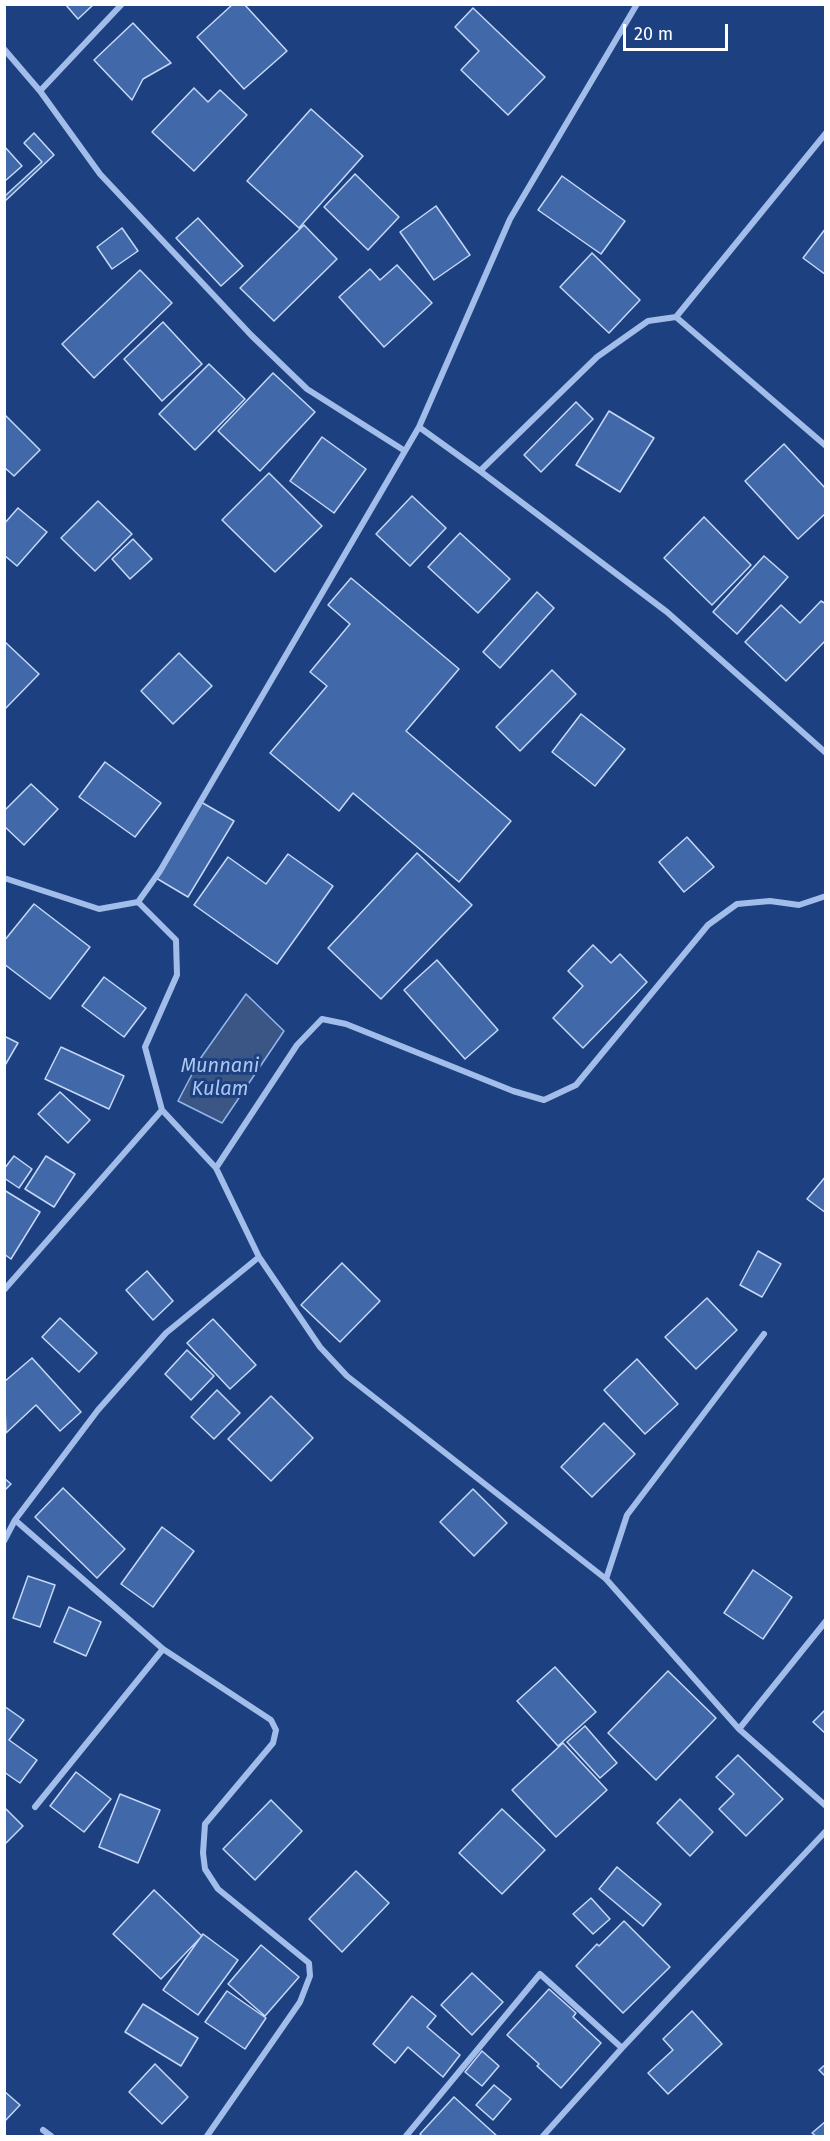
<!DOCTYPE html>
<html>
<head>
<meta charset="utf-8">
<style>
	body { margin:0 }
	#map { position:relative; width:830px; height:2141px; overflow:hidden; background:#1d4180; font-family:"Fira Sans",sans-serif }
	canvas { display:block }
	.frame { position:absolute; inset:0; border:6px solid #fff; pointer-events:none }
	.scale { position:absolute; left:623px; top:24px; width:105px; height:27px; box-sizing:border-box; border:3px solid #fff; border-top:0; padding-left:8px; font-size:18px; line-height:21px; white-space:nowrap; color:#fff; -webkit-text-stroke:4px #1d4180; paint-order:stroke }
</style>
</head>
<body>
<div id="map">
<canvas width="830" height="2141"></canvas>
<div class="frame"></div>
<div class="scale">20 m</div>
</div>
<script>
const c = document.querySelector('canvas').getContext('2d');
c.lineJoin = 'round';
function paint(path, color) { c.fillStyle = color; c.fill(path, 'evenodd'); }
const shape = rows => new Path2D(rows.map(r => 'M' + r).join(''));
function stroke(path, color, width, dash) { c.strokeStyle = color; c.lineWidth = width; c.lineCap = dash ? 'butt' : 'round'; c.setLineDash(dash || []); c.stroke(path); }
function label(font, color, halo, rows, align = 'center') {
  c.font = font + ' "Fira Sans",sans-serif'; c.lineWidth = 6; c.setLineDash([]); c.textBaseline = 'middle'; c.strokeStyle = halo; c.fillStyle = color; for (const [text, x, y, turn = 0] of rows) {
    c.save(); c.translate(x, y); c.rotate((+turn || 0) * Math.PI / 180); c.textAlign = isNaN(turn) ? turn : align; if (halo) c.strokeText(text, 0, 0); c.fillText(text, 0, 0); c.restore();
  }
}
const water = shape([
	[246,994,284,1031,222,1123,178,1101,200,1059,246,994]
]);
const building = shape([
	[65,4,94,4,78,19,65,4],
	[233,4,244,4,287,51,244,89,197,37,233,4],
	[473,8,545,77,508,115,461,70,479,51,455,27,473,8],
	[133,23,171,63,143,79,132,100,94,60,133,23],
	[194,88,208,102,220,90,247,115,194,171,152,132,194,88],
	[311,109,363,156,299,228,247,181,311,109],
	[34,133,54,155,4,202,4,193,6,195,42,162,24,143,34,133],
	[4,146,22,166,5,181,4,180,4,146],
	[355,174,399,217,368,250,324,207,355,174],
	[562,176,625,221,601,254,538,210,562,176],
	[436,206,470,255,434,280,400,232,436,206],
	[198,218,243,266,221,286,176,238,198,218],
	[304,225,337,259,274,321,240,288,304,225],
	[122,228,138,251,112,269,97,247,122,228],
	[826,228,826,275,803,258,826,228],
	[592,253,640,300,609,333,560,287,592,253],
	[397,265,432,303,384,347,339,297,370,269,380,280,397,265],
	[140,270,172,303,94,378,62,344,140,270],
	[163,322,202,364,162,401,124,359,163,322],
	[209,364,245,399,195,450,159,414,209,364],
	[273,373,315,412,260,471,218,431,273,373],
	[576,402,593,419,541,472,524,455,576,402],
	[609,411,654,438,620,492,576,465,609,411],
	[4,414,40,450,14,476,4,467,4,414],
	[322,437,366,469,334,513,290,481,322,437],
	[784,444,826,489,826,513,798,539,745,481,784,444],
	[269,473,322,526,275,572,222,520,269,473],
	[412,496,446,528,410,566,376,534,412,496],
	[98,501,132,534,95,571,61,538,98,501],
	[18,508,47,532,17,566,4,555,4,524,18,508],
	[704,517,751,565,712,605,664,558,704,517],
	[460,533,510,579,478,613,428,567,460,533],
	[133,539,152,559,130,579,112,559,133,539],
	[764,556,788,577,737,634,713,612,764,556],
	[351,578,459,669,406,731,511,821,459,882,353,793,339,811,270,753,327,686,310,672,350,624,328,605,351,578],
	[537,592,554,608,500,668,483,652,537,592],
	[821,601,826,604,826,640,786,681,745,642,781,605,800,623,821,601],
	[4,641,39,674,4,710,4,641],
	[179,653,212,686,173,724,141,691,179,653],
	[552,670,576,694,520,751,496,727,552,670],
	[581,714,625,749,595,786,552,752,581,714],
	[105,762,161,803,135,837,79,797,105,762],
	[31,784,58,809,24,845,4,826,4,811,31,784],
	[201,802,234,821,188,897,156,878,201,802],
	[687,837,714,867,684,892,659,862,687,837],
	[417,853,472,905,381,999,328,948,417,853],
	[288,854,333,886,277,964,194,905,228,857,266,884,288,854],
	[34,904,90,947,50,999,4,964,4,941,34,904],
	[593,945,611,963,620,954,647,982,583,1048,553,1018,583,986,568,971,593,945],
	[437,960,498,1030,465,1059,404,990,437,960],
	[104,977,146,1008,124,1037,82,1006,104,977],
	[4,1036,18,1043,4,1067,4,1036],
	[61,1047,124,1076,109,1109,45,1079,61,1047],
	[60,1092,90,1120,68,1143,38,1114,60,1092],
	[14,1156,32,1169,19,1188,4,1178,4,1169,14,1156],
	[46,1156,75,1174,54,1207,25,1189,46,1156],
	[826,1176,826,1213,807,1199,826,1176],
	[4,1190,40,1212,11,1259,4,1254,4,1190],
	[758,1251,781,1264,762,1297,740,1285,758,1251],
	[342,1263,380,1301,340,1342,301,1305,342,1263],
	[147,1271,173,1301,153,1320,126,1290,147,1271],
	[707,1298,737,1330,696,1369,665,1337,707,1298],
	[60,1318,97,1353,79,1372,42,1337,60,1318],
	[213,1319,256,1365,230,1389,187,1343,213,1319],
	[187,1350,214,1376,191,1400,165,1374,187,1350],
	[32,1358,81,1412,60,1431,36,1405,6,1433,4,1382,32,1358],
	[637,1359,678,1404,645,1434,604,1390,637,1359],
	[217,1390,240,1413,214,1439,191,1417,217,1390],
	[271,1396,313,1438,271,1481,228,1439,271,1396],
	[604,1423,635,1454,592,1497,561,1467,604,1423],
	[4,1478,11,1484,4,1491,4,1478],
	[63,1488,125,1549,97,1578,35,1517,63,1488],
	[473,1489,507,1523,474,1556,440,1522,473,1489],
	[162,1527,194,1551,153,1607,121,1584,162,1527],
	[753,1570,792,1597,763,1639,724,1613,753,1570],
	[28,1576,55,1585,40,1627,13,1618,28,1576],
	[69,1607,101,1622,86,1656,54,1642,69,1607],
	[555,1667,596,1712,558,1746,517,1701,555,1667],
	[668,1671,716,1718,656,1780,608,1733,668,1671],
	[4,1706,24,1720,9,1740,37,1760,20,1783,4,1772,4,1706],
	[826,1709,826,1734,813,1722,826,1709],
	[585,1726,617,1763,600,1778,567,1742,585,1726],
	[563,1743,607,1790,556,1837,512,1790,563,1743],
	[738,1755,783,1799,746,1836,719,1809,734,1794,716,1777,738,1755],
	[76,1772,111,1799,84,1832,50,1806,76,1772],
	[120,1794,160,1810,138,1863,99,1847,120,1794],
	[680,1799,713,1832,690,1856,657,1823,680,1799],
	[271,1800,302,1831,255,1880,223,1849,271,1800],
	[6,1809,23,1826,4,1845,4,1811,6,1809],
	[502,1809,545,1850,502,1894,459,1853,502,1809],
	[617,1867,661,1904,643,1926,599,1889,617,1867],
	[356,1871,389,1903,342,1952,309,1919,356,1871],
	[154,1890,202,1936,161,1979,113,1934,154,1890],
	[591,1898,610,1919,593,1934,573,1914,591,1898],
	[624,1921,670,1967,623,2013,576,1966,597,1944,599,1946,624,1921],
	[203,1934,238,1960,198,2015,163,1990,203,1934],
	[261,1945,299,1977,265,2016,228,1984,261,1945],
	[472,1973,503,2002,472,2035,441,2005,472,1973],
	[549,1989,576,2013,573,2017,601,2043,561,2088,537,2066,539,2064,507,2035,549,1989],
	[227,1991,266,2018,245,2049,205,2022,227,1991],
	[412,1996,436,2016,427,2027,460,2055,443,2077,408,2047,395,2063,373,2044,412,1996],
	[143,2004,198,2038,181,2066,125,2032,143,2004],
	[692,2011,722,2044,668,2094,648,2073,673,2050,663,2039,692,2011],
	[482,2051,499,2066,482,2086,465,2072,482,2051],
	[155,2064,188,2097,162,2124,129,2092,155,2064],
	[826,2064,826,2077,819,2070,826,2064],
	[494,2085,511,2099,493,2120,476,2105,494,2085],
	[4,2091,20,2105,4,2122,4,2091],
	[454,2097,497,2136,422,2136,420,2134,454,2097],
	[826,2121,826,2136,816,2136,812,2133,826,2121]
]);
const minor = shape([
	[4,49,40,91,100,174,251,335,307,389,405,451],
	[40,91,122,4],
	[676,317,826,133],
	[419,427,480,471,667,612,826,753],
	[480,471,597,357,648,321,676,317,826,446],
	[4,878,99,909,138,902,160,871,419,427,510,219,637,4],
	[138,902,176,940,177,975,145,1047,162,1110,216,1168,259,1257,166,1333,98,1410,15,1520,163,1649,271,1720,276,1730,273,1743,205,1824,203,1853,205,1869,218,1889,309,1963,310,1976,300,2002,207,2136],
	[216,1168,297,1045,322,1019,346,1024,513,1091,544,1100,576,1085,708,925,737,904,770,901,799,905,826,896],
	[259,1257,320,1347,347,1376,606,1579,739,1729,826,1806],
	[4,1290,162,1110],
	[4,1541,15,1520],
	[606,1579,627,1515,764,1334],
	[739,1729,826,1621],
	[35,1807,163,1649],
	[43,2130,51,2136],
	[406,2136,540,1974,622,2048],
	[543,2136,622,2048,826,1831]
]);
const waterNames = [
	["Munnani",220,1066],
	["Kulam",220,1089]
];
paint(water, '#3b5685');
stroke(water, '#95b6eb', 1.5);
paint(building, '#4168a8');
stroke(building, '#c6d8f7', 1.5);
stroke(minor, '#a2bde9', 6);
label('italic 20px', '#adc7f1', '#1d4180', waterNames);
</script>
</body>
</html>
